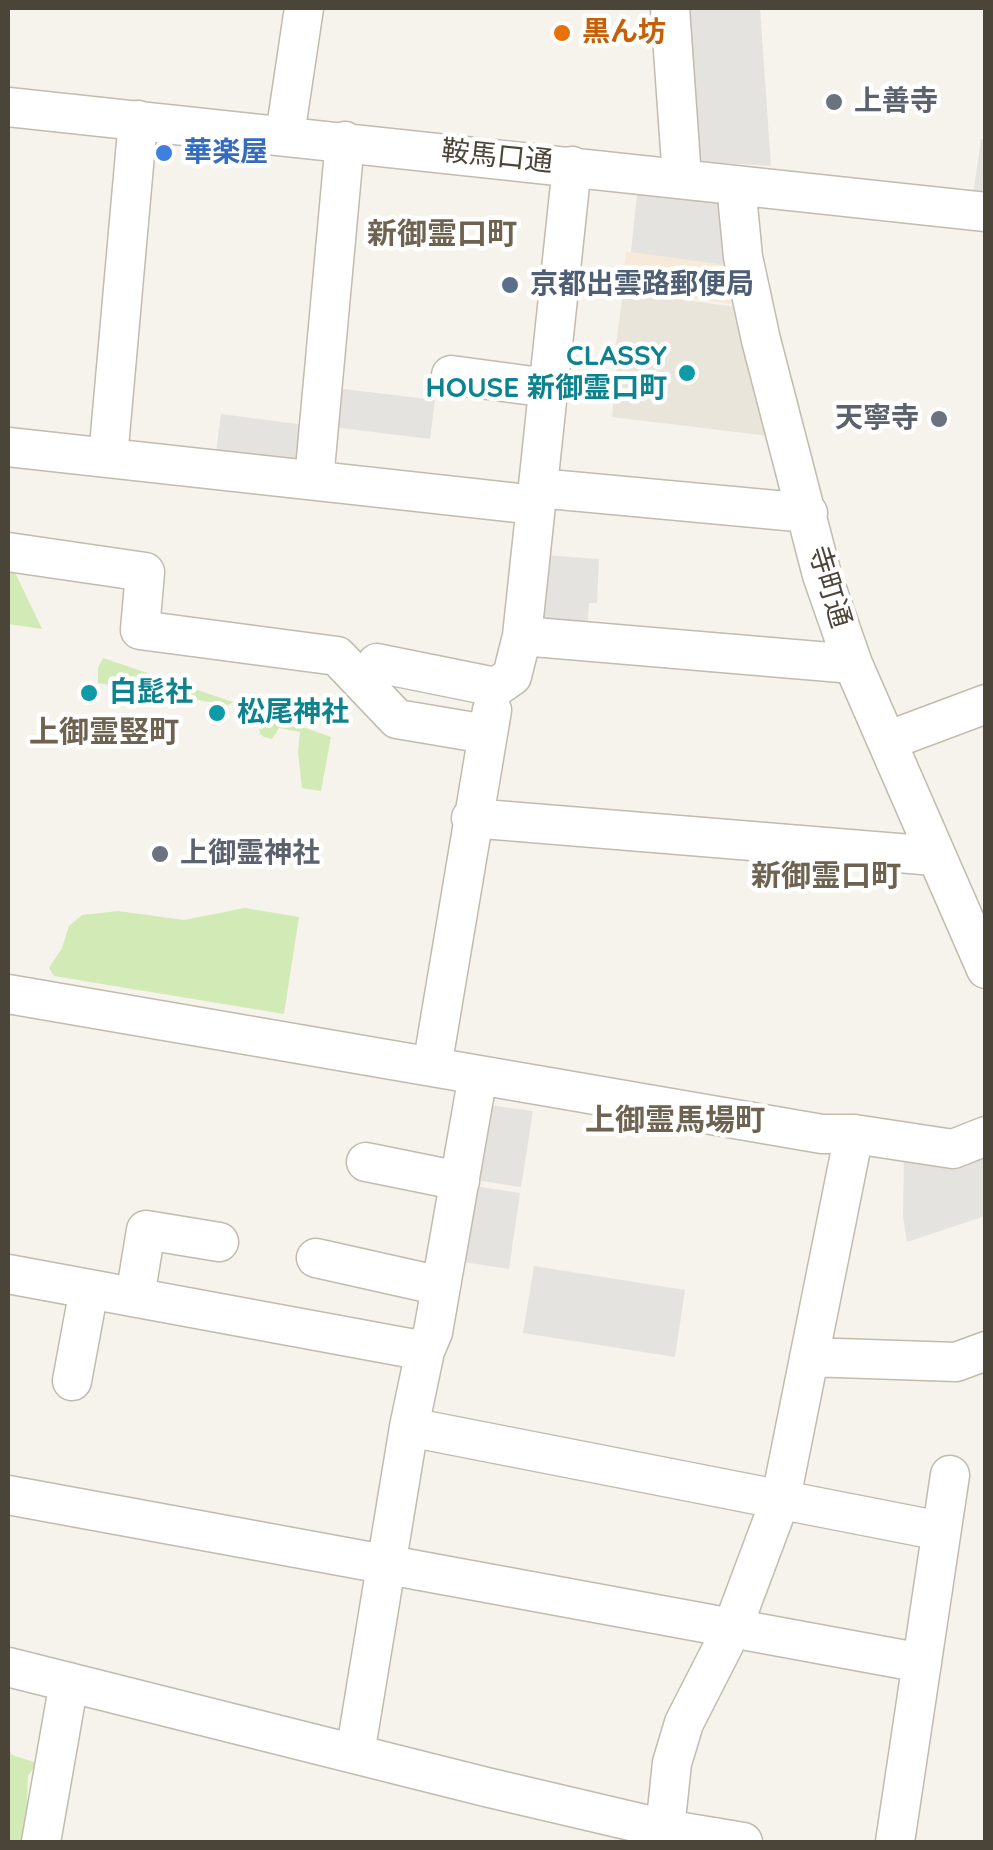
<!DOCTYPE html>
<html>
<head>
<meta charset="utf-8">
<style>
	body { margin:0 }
	#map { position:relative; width:993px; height:1850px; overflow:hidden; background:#f6f3ec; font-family:Quicksand,sans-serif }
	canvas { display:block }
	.frame { position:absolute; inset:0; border:10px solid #4b4439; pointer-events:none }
</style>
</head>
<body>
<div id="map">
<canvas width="993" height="1850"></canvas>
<div class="frame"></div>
</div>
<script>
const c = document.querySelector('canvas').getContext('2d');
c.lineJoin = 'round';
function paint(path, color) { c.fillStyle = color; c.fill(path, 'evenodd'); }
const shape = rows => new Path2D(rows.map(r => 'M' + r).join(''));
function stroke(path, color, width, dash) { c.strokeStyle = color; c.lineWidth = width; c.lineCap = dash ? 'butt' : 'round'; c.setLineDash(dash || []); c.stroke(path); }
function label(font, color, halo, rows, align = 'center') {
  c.font = font + ' Quicksand,"Noto Sans JP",sans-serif'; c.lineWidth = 9; c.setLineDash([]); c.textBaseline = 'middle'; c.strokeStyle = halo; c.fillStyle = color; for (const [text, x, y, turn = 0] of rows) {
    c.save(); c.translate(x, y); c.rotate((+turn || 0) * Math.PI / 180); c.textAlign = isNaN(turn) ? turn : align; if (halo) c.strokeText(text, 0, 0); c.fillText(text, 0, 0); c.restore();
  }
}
const residential = shape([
	[623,292,737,307,769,436,612,417,617,361,614,360]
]);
const commercial = shape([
	[638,185,714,193,738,305,621,289,626,252,631,252]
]);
const green = shape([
	[8,563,11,564,42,629,8,624],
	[103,658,233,702,228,705,98,683,98,668],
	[264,713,331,737,321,791,302,788,298,752,300,732,279,728,272,739,264,737,260,734,259,727,260,715],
	[245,908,299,917,284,1014,54,976,49,968,62,948,69,926,82,915,118,911,184,920],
	[8,1747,12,1755,37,1763,28,1776,25,1842,8,1842]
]);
const parking = shape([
	[674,8,760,8,771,166,687,161],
	[981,139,985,140,985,204,972,202],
	[638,185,725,203,733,266,631,252],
	[336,388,435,400,430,439,332,427],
	[221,414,313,426,310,468,215,460],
	[544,555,599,559,597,603,589,603,587,636,537,630],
	[481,1104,533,1111,521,1187,469,1179],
	[904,1149,966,1164,985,1158,985,1216,907,1242,903,1216],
	[468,1185,520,1193,509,1269,457,1261],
	[534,1266,685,1290,675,1357,523,1333]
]);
const minor = shape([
	[670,8,682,178],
	[8,107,986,212],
	[285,135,304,8],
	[736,185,743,257,761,340,822,575,853,664,986,969],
	[451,375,548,388],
	[8,447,536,505],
	[108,458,138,120],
	[314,480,345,141],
	[538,488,808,513],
	[8,552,145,572,140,630,337,656,397,719,486,734],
	[522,636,853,664],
	[377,663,496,687,512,676,522,636,572,166],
	[887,741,986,704],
	[471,818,935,856],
	[8,994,822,1134,854,1134,953,1149,986,1136],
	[432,1067,492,710],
	[366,1162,460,1181],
	[316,1258,441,1286],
	[8,1274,425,1351],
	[135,1297,146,1230,219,1242],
	[809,1357,956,1362,986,1351],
	[72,1381,89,1289],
	[409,1427,941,1531],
	[8,1495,922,1663],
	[8,1667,486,1787,665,1829,743,1842],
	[355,1754,409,1427,425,1351,433,1332,478,1075],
	[665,1829,672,1763,684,1723,732,1629,781,1498,854,1134],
	[41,1842,69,1682],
	[895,1842,950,1475]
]);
const markers = [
	[562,33,10,"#e8710a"],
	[834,102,10,"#6b7280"],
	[164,153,10,"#3f7fe0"],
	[510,285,10,"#5c6f8a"],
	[687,373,10,"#0f9aa8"],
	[939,419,10,"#6b7280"],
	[89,693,10,"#0f9aa8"],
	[217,713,10,"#0f9aa8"],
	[160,854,10,"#6b7280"]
];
const foodNames = [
	["黒ん坊",582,33]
];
const worshipNames = [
	["上善寺",854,102],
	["天寧寺",919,419,"right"],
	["上御霊神社",180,854]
];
const shopNames = [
	["華楽屋",184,153]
];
const streetNames = [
	["鞍馬口通",497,157,6],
	["寺町通",829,587,73]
];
const serviceNames = [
	["京都出雲路郵便局",530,285]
];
const cultureNames = [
	["CLASSY",667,357,"right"],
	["HOUSE 新御霊口町",667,389,"right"],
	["白髭社",109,693],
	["松尾神社",237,713]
];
const neighbourhoodNames = [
	["新御霊口町",442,235],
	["上御霊竪町",104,733],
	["新御霊口町",826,877],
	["上御霊馬場町",675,1121]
];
paint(residential, '#eae5da');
paint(commercial, '#f7ead8');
paint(green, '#d2eab5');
paint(parking, '#e5e3e0');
stroke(minor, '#c2bbae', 41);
stroke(minor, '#fff', 38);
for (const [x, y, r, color] of markers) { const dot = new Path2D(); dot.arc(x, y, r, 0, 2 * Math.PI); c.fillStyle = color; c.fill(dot); stroke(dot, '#fff', 4); }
label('bold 28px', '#c56008', '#fff', foodNames, 'left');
label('bold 28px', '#5b616d', '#fff', worshipNames, 'left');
label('bold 28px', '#366cbe', '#fff', shopNames, 'left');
label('28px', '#4b4439', '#fff', streetNames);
label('bold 28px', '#4e5e75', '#fff', serviceNames, 'left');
label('bold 28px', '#0d838f', '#fff', cultureNames, 'left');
label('bold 30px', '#6e6250', '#fff', neighbourhoodNames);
</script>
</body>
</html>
